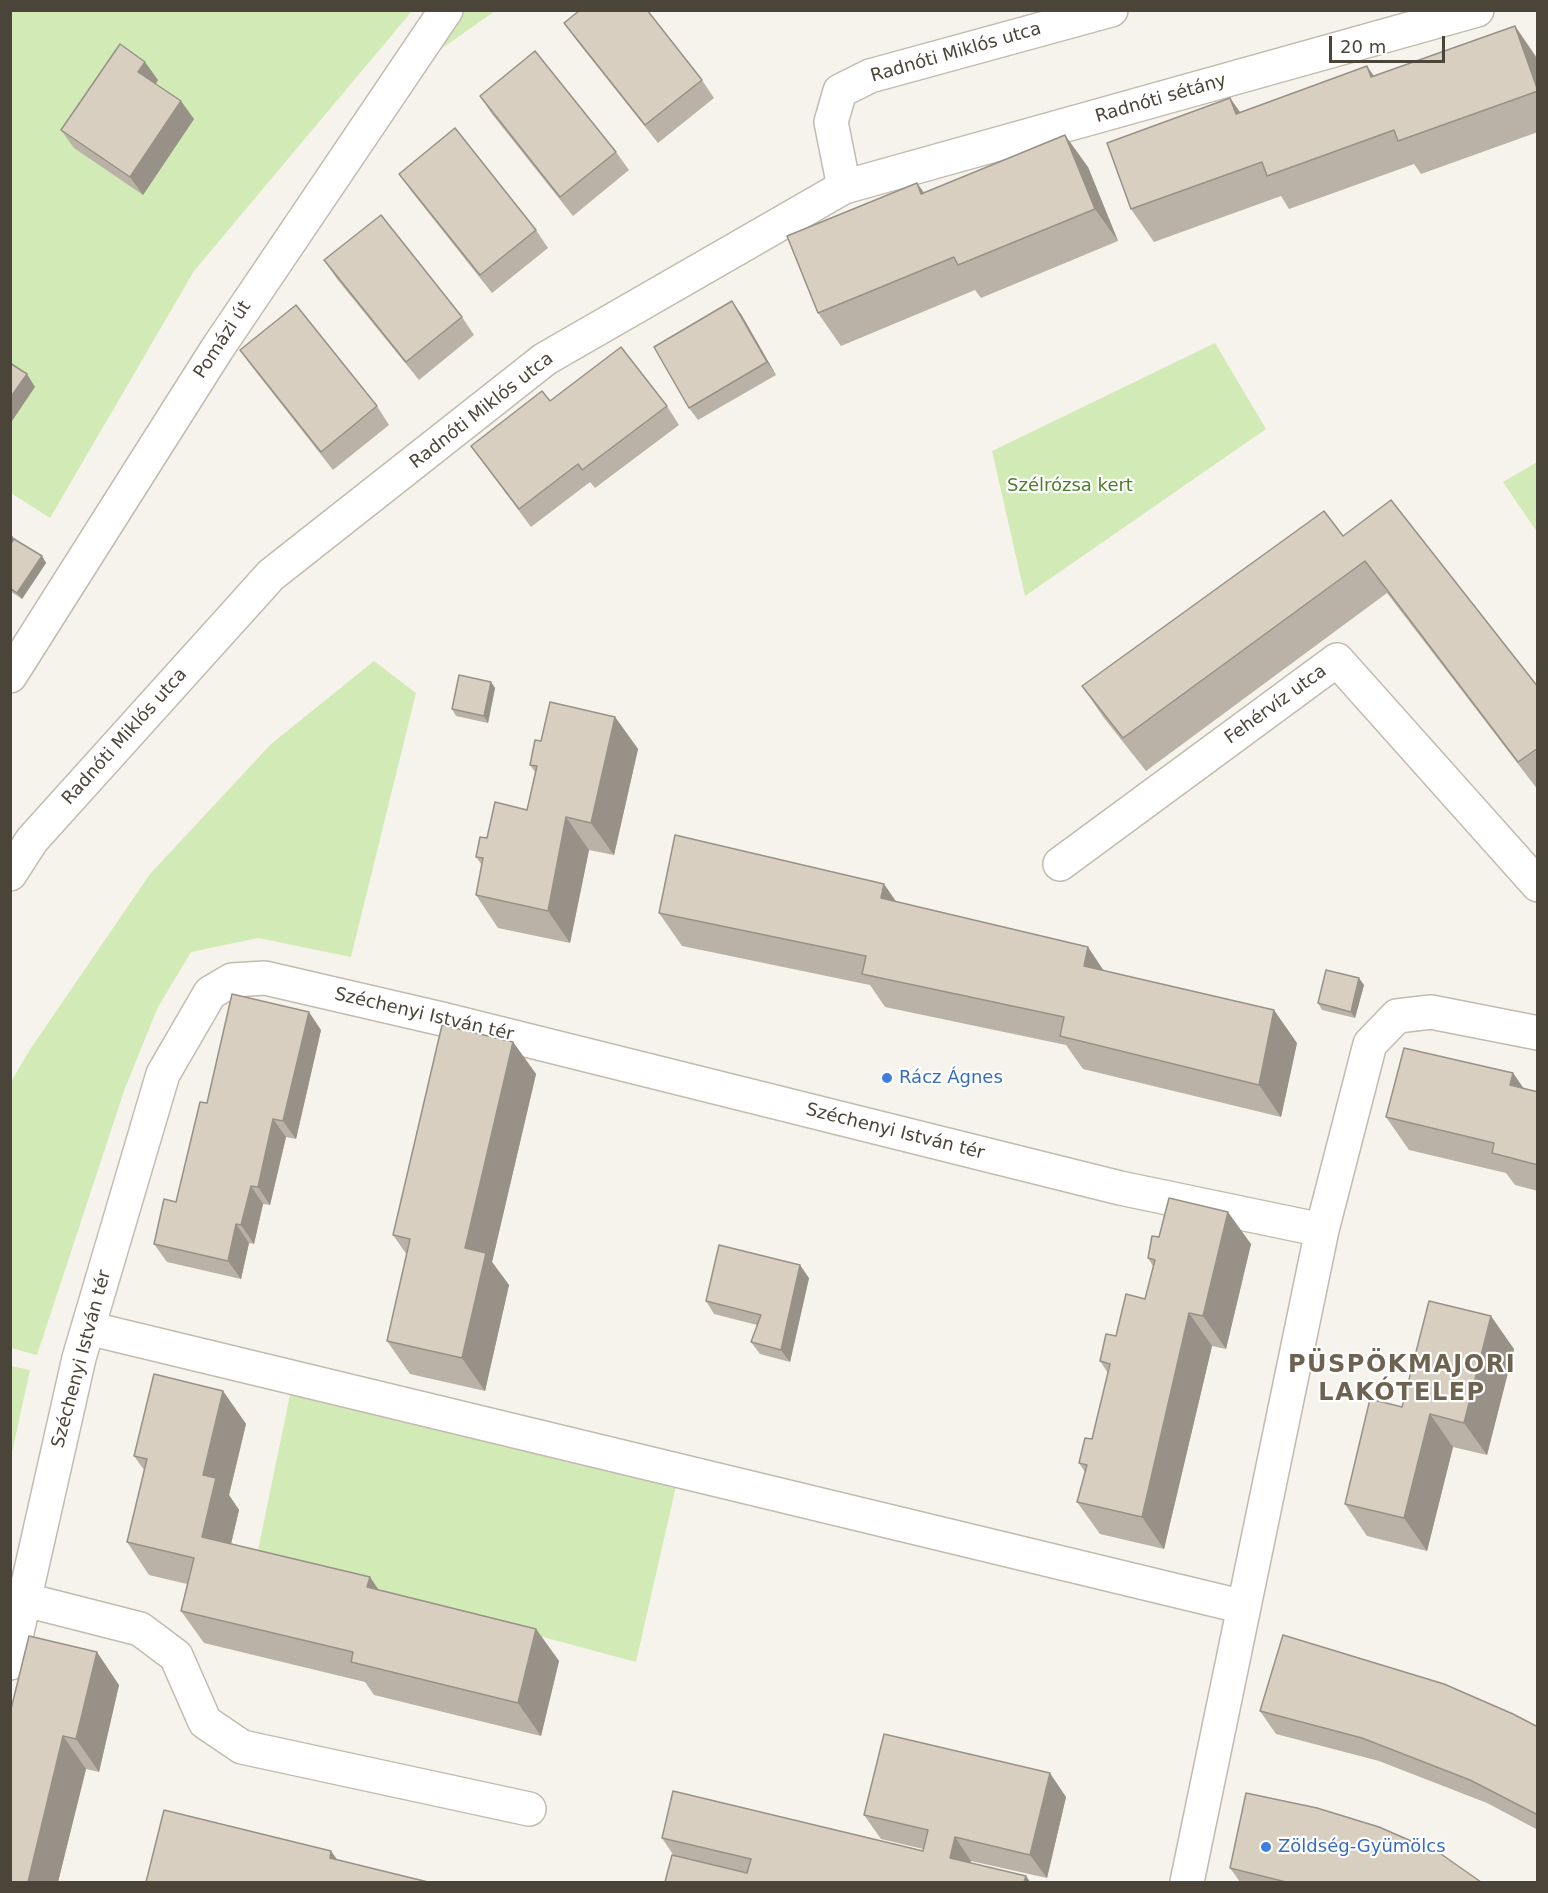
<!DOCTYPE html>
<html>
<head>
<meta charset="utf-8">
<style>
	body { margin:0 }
	#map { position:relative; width:1548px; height:1893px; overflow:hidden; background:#f6f3ec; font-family:"DejaVu Sans",sans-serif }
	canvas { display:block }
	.frame { position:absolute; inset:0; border:12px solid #4b4439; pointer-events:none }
	.scale { position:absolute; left:1329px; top:36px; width:116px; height:27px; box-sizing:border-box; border:3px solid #4b4439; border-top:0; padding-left:8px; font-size:18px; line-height:21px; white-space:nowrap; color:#4b4439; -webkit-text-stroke:4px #fff; paint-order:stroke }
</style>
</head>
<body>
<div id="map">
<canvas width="1548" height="1893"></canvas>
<div class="frame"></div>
<div class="scale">20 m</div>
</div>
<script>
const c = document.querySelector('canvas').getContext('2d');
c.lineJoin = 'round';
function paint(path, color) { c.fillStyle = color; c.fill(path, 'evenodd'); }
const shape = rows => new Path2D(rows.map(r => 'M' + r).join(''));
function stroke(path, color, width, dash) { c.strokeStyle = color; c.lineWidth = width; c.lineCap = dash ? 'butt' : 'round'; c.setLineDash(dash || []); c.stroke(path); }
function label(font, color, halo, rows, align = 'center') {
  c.font = font + ' "DejaVu Sans",sans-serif'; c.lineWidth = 4.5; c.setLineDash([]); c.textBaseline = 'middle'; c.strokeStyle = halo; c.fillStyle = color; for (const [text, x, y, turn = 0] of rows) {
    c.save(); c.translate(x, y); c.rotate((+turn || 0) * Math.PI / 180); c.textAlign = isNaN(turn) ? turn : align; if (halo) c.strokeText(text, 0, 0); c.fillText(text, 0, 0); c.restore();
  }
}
const green = shape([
	[10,11,412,11,194,271,50,518,11,493],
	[464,11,495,11,421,63],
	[1215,343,1266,429,1025,596,992,451],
	[1537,462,1537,532,1503,482],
	[374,661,416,693,351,957,258,938,191,952,158,1007,125,1088,37,1355,11,1348,11,1082,29,1051,150,874,271,744],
	[11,1366,30,1370,11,1457,10,1366],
	[291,1390,676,1486,636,1662,256,1560]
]);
const minor = shape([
	[844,187,831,122,840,91,870,76,1111,10],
	[10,676,217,349,446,10],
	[1060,864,1337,660,1538,885],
	[10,874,32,840,271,575,545,359,844,187,1477,10],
	[88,1328,1244,1607],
	[26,1600,140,1629,176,1656,205,1722,242,1747,529,1809],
	[10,1663,79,1358,163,1074,210,993,232,980,265,978,442,1019,1120,1188,1322,1230],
	[1187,1882,1322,1230,1370,1044,1397,1016,1431,1012,1538,1033]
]);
const wall = shape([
	[564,23,702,80,714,98,658,143,577,41],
	[1515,26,1538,59,1538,132,1421,174,1414,164,1289,209,1281,196,1154,242,1131,209,1230,98,1240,112,1374,76],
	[158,80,156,84,194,119,143,195,74,148,61,130],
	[480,96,616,152,629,170,573,216,492,114],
	[1088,167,1118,241,981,298,975,290,841,346,818,313,917,183,924,193],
	[399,174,536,230,548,248,492,293,412,192],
	[324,260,462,317,474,335,419,380,337,279],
	[741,314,776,375,698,420,689,408],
	[240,350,377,406,389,425,333,470,253,368],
	[550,401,667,406,679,425,595,488,590,482,531,527,471,446],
	[10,533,14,539,42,556,46,563,22,599,10,591],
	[1343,536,1538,687,1538,790,1387,593,1146,771,1104,718,1082,686],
	[491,682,495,688,488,723,456,716,452,709],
	[615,717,638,749,614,855,589,850,570,943,498,928,476,895,482,865,476,857,527,810,535,772,530,765,541,741],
	[896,901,1104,970,1297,1043,1281,1117,1083,1069,1066,1045,885,1007,870,985,682,946,659,913],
	[1364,985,1355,1018,1322,1010,1318,1003],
	[321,1030,296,1139,286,1137,270,1205,263,1204,254,1244,249,1243,241,1279,167,1262,154,1244,176,1202,207,1103],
	[513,1042,536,1074,492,1262,509,1285,485,1391,410,1374,387,1341,407,1255,393,1235],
	[1513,1073,1523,1088,1538,1092,1538,1191,1515,1185,1506,1173,1409,1150,1386,1117],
	[1159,1237,1251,1244,1226,1349,1212,1346,1164,1549,1100,1534,1077,1502,1085,1472,1079,1463,1092,1439,1108,1373,1100,1361,1116,1336,1145,1299,1153,1266,1148,1258],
	[809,1278,790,1362,760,1354,751,1342,757,1325,714,1314,706,1301],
	[1514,1349,1487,1455,1453,1447,1427,1551,1367,1536,1345,1504,1402,1407],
	[223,1391,246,1424,229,1495,239,1510,231,1544,370,1577,378,1590,536,1629,559,1661,541,1736,374,1695,365,1682,204,1643,181,1611,187,1584,149,1575,127,1542,144,1470,134,1456],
	[119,1685,99,1772,86,1769,58,1882,10,1882,10,1713],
	[1260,1711,1538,1727,1538,1830,1487,1803,1379,1761,1276,1734],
	[1066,1797,1047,1878,971,1861,971,1863,1026,1876,1030,1882,665,1882,674,1856,662,1838,923,1851,923,1849,881,1839,864,1815],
	[1230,1868,1481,1882,1240,1882]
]);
const shadedWall = shape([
	[1515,26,1537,59,1538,90],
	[145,62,158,80,151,90,138,72],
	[1367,66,1390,99,1371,77],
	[1230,98,1253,131,1236,114],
	[181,101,194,119,143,195,130,177],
	[1065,135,1088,167,1118,241,1095,209],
	[917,183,940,215,921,194],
	[732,301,741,314,776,375,767,362],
	[27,374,35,387,10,424,10,398],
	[10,533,19,545,10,558],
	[42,556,46,563,22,599,17,593],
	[491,682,495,688,488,723,484,716],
	[615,717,638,749,614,855,591,823],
	[566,817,589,850,570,943,548,911],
	[884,884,907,917,881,898],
	[1088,947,1110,980,1084,966],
	[1359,978,1364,985,1355,1018,1351,1012],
	[1274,1010,1297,1043,1281,1117,1259,1085],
	[309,1012,321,1030,296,1139,283,1121],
	[513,1042,536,1074,492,1262,509,1285,485,1391,462,1358,465,1248],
	[1513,1073,1536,1106,1510,1085],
	[273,1119,286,1137,270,1205,258,1187],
	[251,1186,263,1204,254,1244,241,1225],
	[1228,1212,1251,1244,1226,1349,1203,1316],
	[236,1224,249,1243,241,1279,228,1261],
	[800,1265,809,1278,790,1362,781,1350],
	[1189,1313,1212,1346,1164,1549,1142,1517],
	[1491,1316,1514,1349,1487,1455,1464,1423],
	[223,1391,246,1424,229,1495,239,1510,225,1569,202,1537,203,1475],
	[1430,1414,1453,1447,1427,1551,1404,1518],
	[370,1577,392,1610,367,1587],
	[536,1629,559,1661,541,1736,518,1703],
	[97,1652,119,1685,99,1772,76,1739],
	[63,1736,86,1769,58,1882,28,1882],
	[1050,1773,1066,1797,1047,1878,1030,1855],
	[955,1837,971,1861,966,1882,950,1858],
	[331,1851,353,1882,330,1858],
	[1026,1876,1030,1882,1024,1882]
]);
const building = shape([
	[580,10,647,10,702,80,645,125,564,23,580,10],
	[1515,26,1538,91,1398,141,1394,130,1267,176,1262,162,1131,209,1107,143,1230,98,1236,114,1367,66,1371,77,1515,26],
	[120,44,145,62,138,72,181,101,130,177,61,130,120,44],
	[535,51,616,152,560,197,480,96,535,51],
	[455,128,536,230,480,275,399,174,455,128],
	[1065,135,1095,209,958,265,954,257,818,313,787,236,917,183,921,194,1065,135],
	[381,215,462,317,406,362,324,260,381,215],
	[732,301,767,362,689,408,654,347,732,301],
	[296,305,377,406,321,452,240,350,296,305],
	[621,347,667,406,582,470,578,464,519,509,471,446,542,391,550,401,621,347],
	[10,363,27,374,10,398,10,363],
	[1391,500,1538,687,1538,748,1518,762,1365,561,1123,738,1082,686,1324,511,1343,536,1391,500],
	[14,539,42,556,17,593,10,588,10,545,14,539],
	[459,675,491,682,484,716,452,709,459,675],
	[550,702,615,717,591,823,566,817,548,911,476,895,483,858,476,857,480,837,487,838,495,802,527,810,537,766,530,765,535,740,541,741,550,702],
	[675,835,884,884,881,898,1088,947,1084,966,1274,1010,1259,1085,1060,1036,1064,1017,862,974,866,956,659,913,675,835],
	[1326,970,1359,978,1351,1012,1318,1003,1326,970],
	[232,994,309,1012,283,1121,273,1119,258,1187,251,1186,241,1225,236,1224,228,1261,154,1244,164,1199,176,1202,200,1102,207,1103,232,994],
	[442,1025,513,1042,465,1248,486,1253,462,1358,387,1341,410,1239,393,1235,442,1025],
	[1404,1048,1513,1073,1510,1085,1538,1092,1538,1165,1492,1153,1494,1143,1386,1117,1404,1048],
	[1169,1198,1228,1212,1203,1316,1189,1313,1142,1517,1077,1502,1087,1465,1079,1463,1085,1438,1092,1439,1110,1364,1100,1361,1106,1334,1116,1336,1126,1294,1145,1299,1155,1260,1148,1258,1152,1236,1159,1237,1169,1198],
	[719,1245,800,1265,781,1350,751,1342,761,1315,706,1301,719,1245],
	[1429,1301,1491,1316,1464,1423,1430,1414,1404,1518,1345,1504,1370,1399,1402,1407,1429,1301],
	[154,1374,223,1391,203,1475,216,1478,202,1537,370,1577,367,1587,536,1629,518,1703,351,1662,353,1652,181,1611,194,1558,127,1542,147,1459,134,1456,154,1374],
	[1283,1635,1444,1684,1513,1714,1538,1727,1538,1815,1470,1780,1362,1738,1260,1711,1283,1635],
	[29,1636,97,1652,76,1739,63,1736,28,1882,10,1882,10,1713,29,1636],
	[884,1734,1050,1773,1030,1855,955,1837,950,1858,1026,1876,1024,1882,665,1882,672,1855,747,1873,751,1859,662,1838,673,1791,923,1851,928,1830,864,1815,884,1734],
	[1246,1793,1317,1808,1379,1827,1441,1854,1481,1882,1286,1882,1230,1868,1246,1793],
	[164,1810,331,1851,330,1858,428,1882,146,1882,164,1810]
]);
const markers = [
	[887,1078,6,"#3f7fe0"],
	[1266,1847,6,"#3f7fe0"]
];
const streetNames = [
	["Radnóti Miklós utca",956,53,-16],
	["Radnóti sétány",1161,99,-16],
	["Pomázi út",223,340,-57],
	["Radnóti Miklós utca",482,411,-38],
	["Fehérvíz utca",1276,705,-36],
	["Radnóti Miklós utca",125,737,-48],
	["Széchenyi István tér",424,1015,13],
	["Széchenyi István tér",895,1132,14],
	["Széchenyi István tér",82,1359,-75]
];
const parkNames = [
	["Szélrózsa kert",1070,486]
];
const shopNames = [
	["Rácz Ágnes",899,1078],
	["Zöldség-Gyümölcs",1278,1847]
];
const districtNames = [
	["PÜSPÖKMAJORI",1402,1366],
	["LAKÓTELEP",1402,1394]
];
paint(green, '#d2eab5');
stroke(minor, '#c2bbae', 36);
stroke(minor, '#fff', 33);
paint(wall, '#bab2a6');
paint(shadedWall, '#979187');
paint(building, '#d8cfc1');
stroke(building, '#979187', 1.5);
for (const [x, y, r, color] of markers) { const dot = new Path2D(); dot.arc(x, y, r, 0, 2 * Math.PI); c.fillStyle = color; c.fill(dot); stroke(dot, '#fff', 2); }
label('18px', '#4b4439', '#fff', streetNames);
label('18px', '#4a7f2a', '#fff', parkNames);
label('18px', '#366cbe', '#fff', shopNames, 'left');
c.letterSpacing = '1.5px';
label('bold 24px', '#6e6250', '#fff', districtNames);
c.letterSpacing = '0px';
</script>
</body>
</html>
